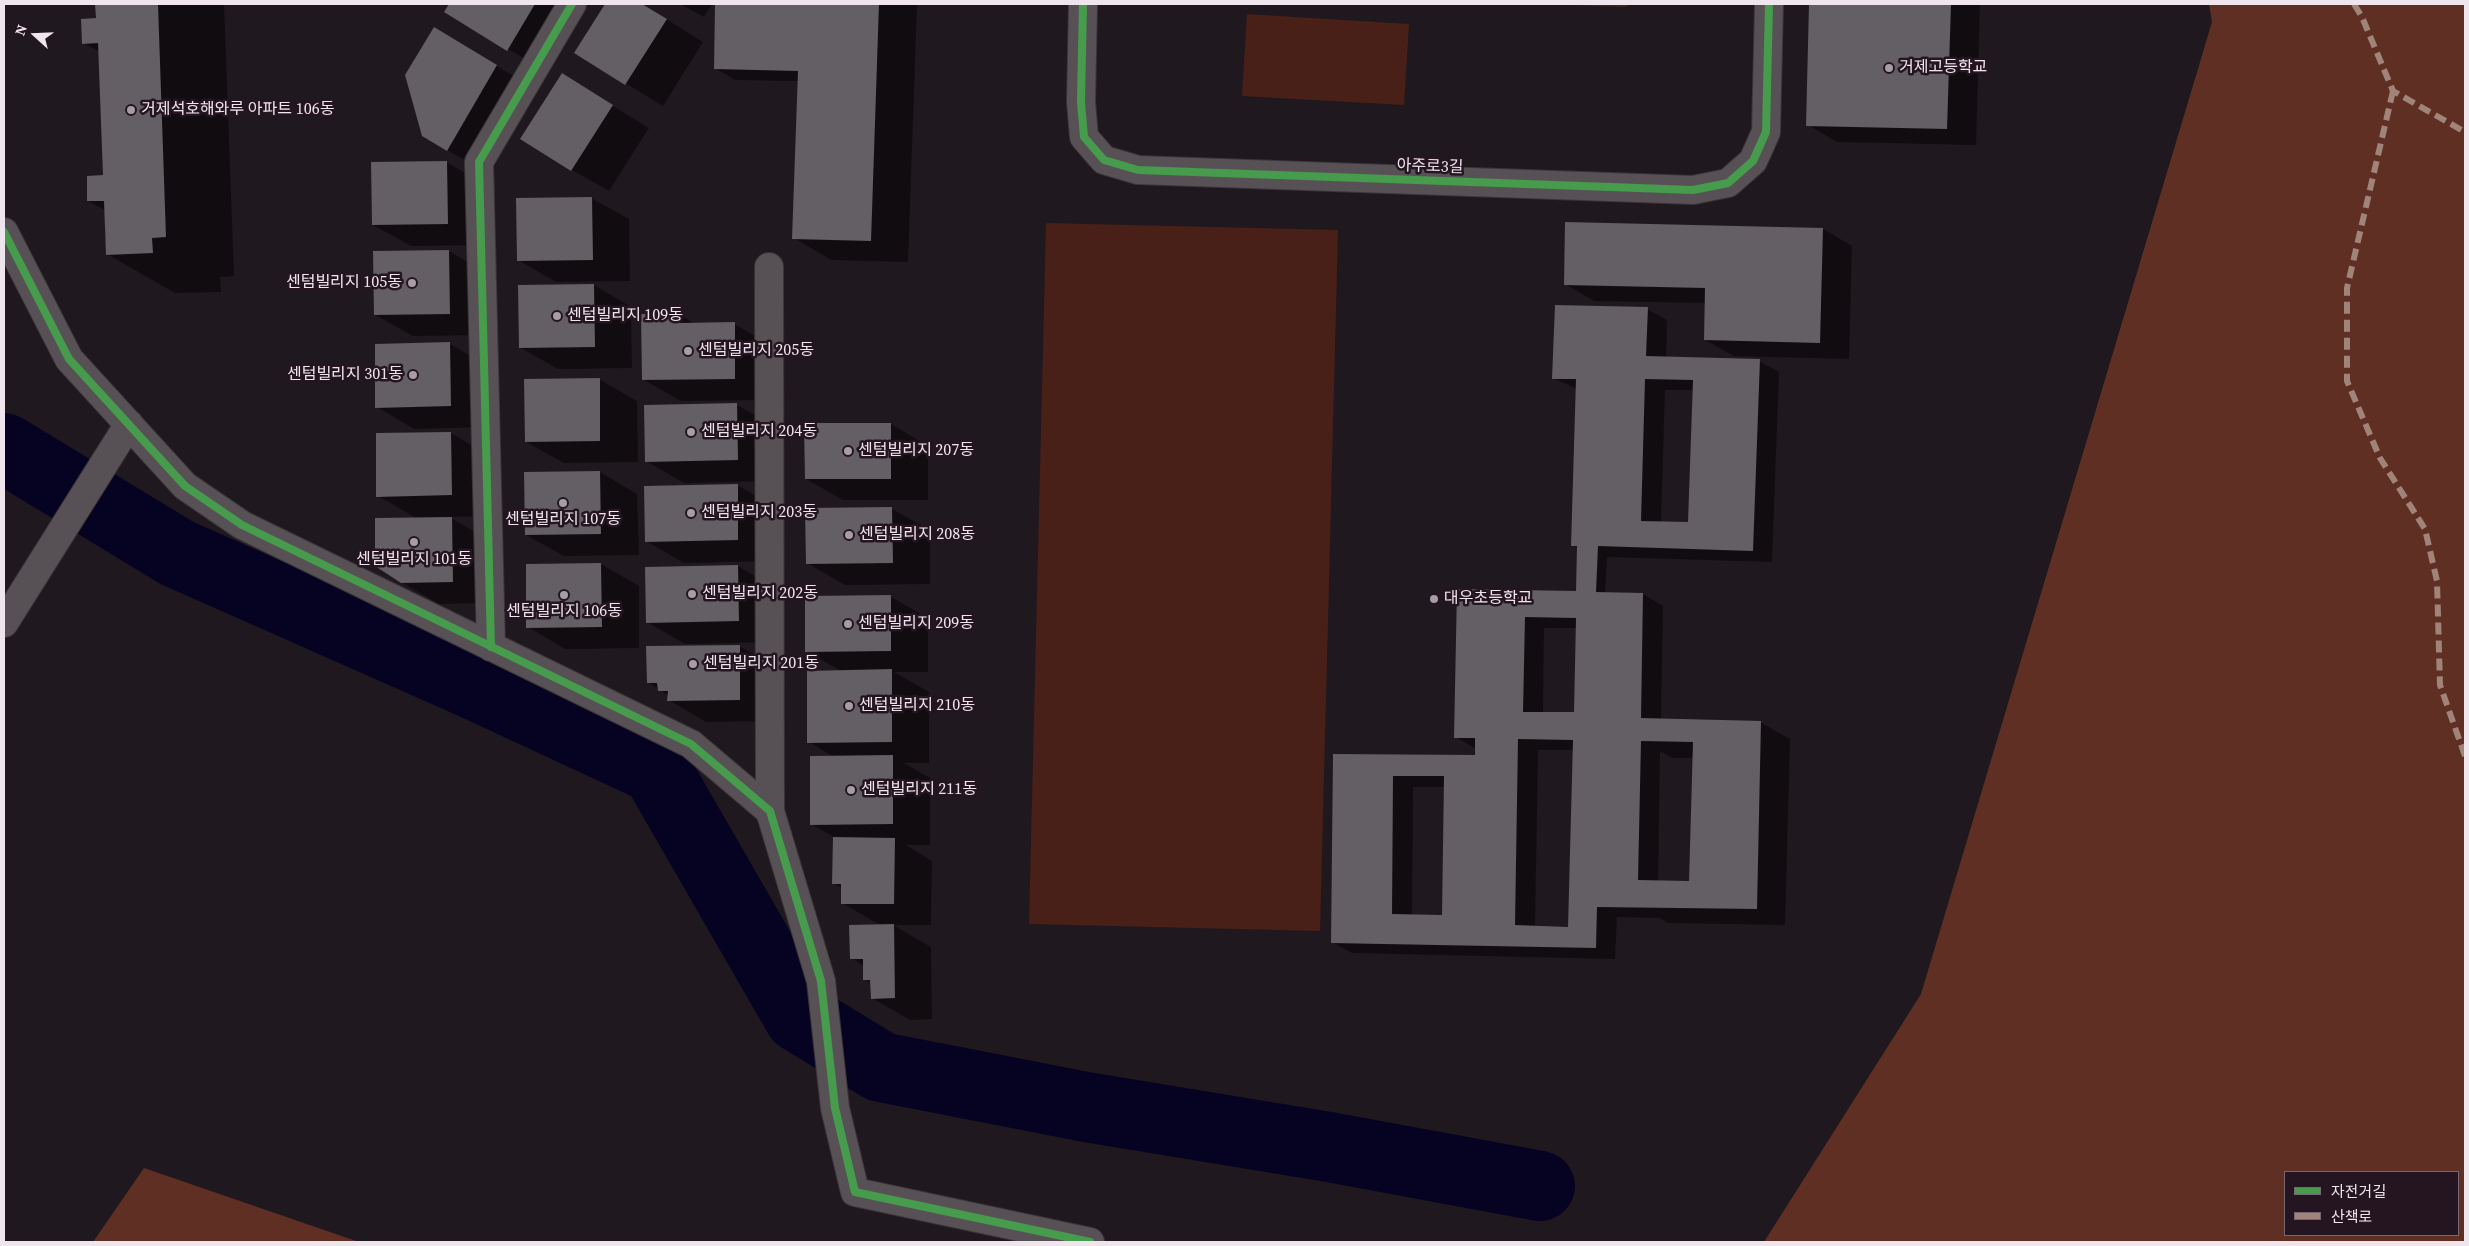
<!DOCTYPE html>
<html>
<head>
<meta charset="utf-8">
<style>
	body { margin:0 }
	#map { position:relative; width:2469px; height:1246px; overflow:hidden; background:#20181f; font-family:"Source Serif 4","Noto Sans KR",serif }
	canvas { display:block }
	.frame { position:absolute; inset:0; border:5px solid #efe5ec; pointer-events:none }
	.legend { position:absolute; left:2284px; top:1171px; width:175px; height:65px; box-sizing:border-box; background:#241520; border:1px solid #756872; margin:0; padding:6px 9px; list-style:none; font-size:15px; color:#efe5ec }
	.legend li { display:flex; align-items:center; gap:10px; height:25px }
	.legend b { width:25px; border:1px solid #756872 }
	.north { position:absolute; left:10px; top:10px; width:50px; height:50px; -webkit-text-stroke:4px #241520; paint-order:stroke; rotate:290deg; font-size:14px; font-weight:700; line-height:20px; text-align:center; color:#efe5ec }
	.north::after { content:''; display:block; margin:auto; width:18px; height:22px; background:#efe5ec; clip-path:polygon(50% 0,100% 100%,50% 72%,0 100%) }
</style>
</head>
<body>
<div id="map">
<canvas width="2469" height="1246"></canvas>
<div class="frame"></div>
<ul class="legend">
<li><b style="height:6px;background:#469c4c"></b>자전거길</li>
<li><b style="height:6px;background:#a18479"></b>산책로</li>
</ul>
<div class="north">N</div>
</div>
<script>
const c = document.querySelector('canvas').getContext('2d');
c.lineJoin = 'round';
function paint(path, color) { c.fillStyle = color; c.fill(path, 'evenodd'); }
const shape = rows => new Path2D(rows.map(r => 'M' + r).join(''));
function stroke(path, color, width, dash) { c.strokeStyle = color; c.lineWidth = width; c.lineCap = dash ? 'butt' : 'round'; c.setLineDash(dash || []); c.stroke(path); }
function label(font, color, halo, rows, align = 'center') {
  c.font = font + ' "Source Serif 4","Noto Sans KR",serif'; c.lineWidth = 5; c.setLineDash([]); c.textBaseline = 'middle'; c.strokeStyle = halo; c.fillStyle = color; for (const [text, x, y, turn = 0] of rows) {
    c.save(); c.translate(x, y); c.rotate((+turn || 0) * Math.PI / 180); c.textAlign = isNaN(turn) ? turn : align; if (halo) c.strokeText(text, 0, 0); c.fillText(text, 0, 0); c.restore();
  }
}
const green = shape([
	[1540,4,1627,4,1627,7],
	[1247,14,1409,24,1404,105,1242,96],
	[1046,223,1338,230,1320,931,1029,924]
]);
const forest = shape([
	[2209,4,2465,4,2465,1242,1764,1242,1921,994,2212,22],
	[2285,1172,2458,1172,2458,1235,2285,1235],
	[144,1168,359,1242,93,1242]
]);
const shadow = shape([
	[96,4,224,4,234,276,220,277,221,292,175,293,107,254,105,210,88,201,104,177,100,52,83,43,97,19],
	[451,4,562,4,545,71,446,12],
	[607,4,642,4,703,42,663,106,576,53],
	[680,4,712,4,704,17],
	[716,4,917,4,908,262,831,260,794,238,798,81,735,80,715,68],
	[1810,4,1980,4,1976,145,1837,142,1808,125],
	[471,51,534,88,485,172,423,136],
	[562,75,649,128,609,191,572,170],
	[446,162,484,184,485,245,411,246,373,225],
	[591,198,629,219,630,281,556,282,518,260],
	[1823,229,1852,246,1849,359,1734,356,1705,340,1706,303,1594,301,1565,284],
	[449,251,486,273,488,335,413,336,375,315],
	[594,285,631,307,632,368,558,369,521,348],
	[1647,309,1667,320,1666,358,1759,361,1779,372,1772,562,1607,557,1605,593,1643,594,1663,606,1661,720,1760,722,1790,739,1785,925,1668,923,1659,918,1617,917,1615,959,1352,953,1332,942,1335,755,1476,757,1476,749,1456,737,1458,590,1582,593,1578,548,1572,545,1577,389,1553,378],
	[1665,390,1693,390,1689,524,1661,523],
	[1544,628,1577,628,1575,714,1543,713],
	[1538,750,1574,750,1569,928,1535,927],
	[1660,751,1672,758,1694,758,1691,883,1658,882],
	[1413,787,1445,787,1444,917,1412,916],
	[680,315,695,324,734,324,772,345,773,400,681,401,644,380],
	[450,344,487,365,488,427,414,429,377,407],
	[599,379,637,401,638,462,564,463,526,442],
	[737,405,774,426,775,481,684,483,646,461],
	[891,424,928,446,928,500,843,500,806,479],
	[451,433,488,455,489,516,449,517,489,540,490,603,439,604,401,582,418,519,378,496],
	[600,472,637,494,639,555,564,556,526,535],
	[737,485,775,507,775,561,684,563,646,541],
	[807,509,892,509,930,530,930,584,845,585,807,563],
	[601,564,639,586,639,648,565,649,528,627,527,565],
	[738,566,775,588,776,642,685,644,647,622],
	[891,597,928,618,928,672,894,672,929,692,929,763,904,763,930,778,930,845,906,845,932,861,931,925,893,925,931,947,932,1019,910,1020,872,998,872,983,864,979,864,966,851,958,880,925,842,903,843,889,833,883,834,837,811,824,834,757,809,742,841,671,806,651],
	[739,646,777,668,777,721,706,722,669,700,669,696,648,682]
]);
const river = shape([
	[4,448,177,553,473,684,656,769,799,1017,881,1067,1086,1107,1329,1147,1540,1186]
]);
const building = shape([
	[95,4,158,4,166,237,152,238,153,253,106,255,104,201,87,201,87,176,103,175,98,43,82,44,81,19,96,18],
	[449,4,535,4,507,51,444,12],
	[605,4,642,4,667,19,625,85,574,53],
	[715,4,879,4,871,241,792,239,798,71,714,69],
	[1809,4,1951,4,1947,129,1806,126],
	[434,27,497,65,447,151,422,136,405,75],
	[562,73,613,105,571,171,520,139],
	[447,161,448,224,372,225,371,162],
	[592,197,593,260,517,261,516,198],
	[1565,222,1823,228,1820,343,1704,340,1705,288,1564,285],
	[449,250,450,314,374,315,373,251],
	[594,284,595,347,519,348,518,285],
	[1555,305,1648,307,1646,356,1760,359,1753,551,1598,546,1596,592,1643,593,1641,718,1761,721,1757,909,1597,907,1596,948,1331,943,1333,754,1475,755,1475,738,1454,738,1457,589,1576,591,1577,546,1571,546,1576,379,1552,379],
	[1645,379,1693,380,1688,522,1641,521],
	[1525,617,1576,618,1574,712,1523,712],
	[1518,739,1573,740,1568,927,1515,925],
	[1641,741,1693,742,1689,881,1638,880],
	[1393,776,1444,776,1442,915,1392,914],
	[641,314,680,314,680,323,735,322,735,379,642,380],
	[450,342,451,406,375,408,375,344],
	[600,378,600,441,525,442,524,379],
	[737,403,738,460,645,462,644,405],
	[804,423,891,423,891,479,805,479],
	[451,432,452,495,376,497,376,433],
	[600,471,601,534,525,535,524,472],
	[738,484,738,540,645,542,644,486],
	[892,507,893,563,806,564,805,508],
	[452,517,453,582,401,583,375,566,375,518],
	[601,563,602,627,526,628,526,564],
	[738,565,739,621,646,623,645,567],
	[891,595,891,651,805,652,805,596],
	[740,645,740,700,667,701,668,691,658,691,657,683,647,683,646,646],
	[892,669,892,742,807,743,807,671],
	[893,755,893,824,810,825,810,756],
	[833,837,895,838,894,904,841,904,841,884,832,884],
	[894,924,895,998,871,999,870,980,863,980,863,959,850,959,849,925]
]);
const street = shape([
	[1083,4,1081,102,1084,137,1104,160,1138,170,1693,190,1728,183,1753,161,1766,132,1769,4],
	[4,232,69,359,185,486,242,525,691,744,770,811,821,981,835,1108,855,1192,1090,1242],
	[769,267,770,811],
	[4,623,129,424],
	[491,647,479,162,572,4]
]);
const quiet = shape([
	[2354,4,2362,17,2393,91,2465,132],
	[2393,91,2347,288,2347,381,2380,458,2425,529,2437,581,2440,685,2465,756]
]);
const cycleway = shape([
	[1083,4,1081,102,1084,137,1104,160,1138,170,1693,190,1728,183,1753,161,1766,132,1769,4],
	[4,232,69,359,185,486,242,525,691,744,770,811,821,981,835,1108,855,1192,1090,1242],
	[491,647,479,162,572,4]
]);
const markers = [
	[1889,68,5,"#a79da4"],
	[131,110,5,"#a79da4"],
	[412,283,5,"#a79da4"],
	[557,316,5,"#a79da4"],
	[688,351,5,"#a79da4"],
	[413,375,5,"#a79da4"],
	[691,432,5,"#a79da4"],
	[848,451,5,"#a79da4"],
	[563,503,5,"#a79da4"],
	[691,513,5,"#a79da4"],
	[849,535,5,"#a79da4"],
	[414,542,5,"#a79da4"],
	[692,594,5,"#a79da4"],
	[564,595,5,"#a79da4"],
	[1434,599,5,"#a79da4"],
	[848,624,5,"#a79da4"],
	[693,664,5,"#a79da4"],
	[849,706,5,"#a79da4"],
	[851,790,5,"#a79da4"]
];
const poiNames = [
	["거제고등학교",1899,68],
	["거제석호해와루 아파트 106동",141,110],
	["센텀빌리지 105동",402,283,"right"],
	["센텀빌리지 109동",567,316],
	["센텀빌리지 205동",698,351],
	["센텀빌리지 301동",403,375,"right"],
	["센텀빌리지 204동",701,432],
	["센텀빌리지 207동",858,451],
	["센텀빌리지 203동",701,513],
	["센텀빌리지 107동",563,520,"center"],
	["센텀빌리지 208동",859,535],
	["센텀빌리지 101동",414,560,"center"],
	["센텀빌리지 202동",702,594],
	["대우초등학교",1444,599],
	["센텀빌리지 106동",564,612,"center"],
	["센텀빌리지 209동",858,624],
	["센텀빌리지 201동",703,664],
	["센텀빌리지 210동",859,706],
	["센텀빌리지 211동",861,790]
];
const streetNames = [
	["아주로3길",1430,167,2]
];
paint(green, '#482017');
paint(forest, '#5f2f24');
paint(shadow, '#0007');
stroke(river, '#060221', 70);
paint(building, '#645e65');
stroke(street, '#3b3539', 30);
stroke(street, '#575156', 28);
stroke(quiet, '#a18479', 6, [12, 6]);
stroke(cycleway, '#469c4c', 8);
for (const [x, y, r, color] of markers) { const dot = new Path2D(); dot.arc(x, y, r, 0, 2 * Math.PI); c.fillStyle = color; c.fill(dot); stroke(dot, '#241520', 2); }
label('16px', '#efe5ec', '#241520', poiNames, 'left');
label('16px', '#efe5ec', '#241520', streetNames);
</script>
</body>
</html>
